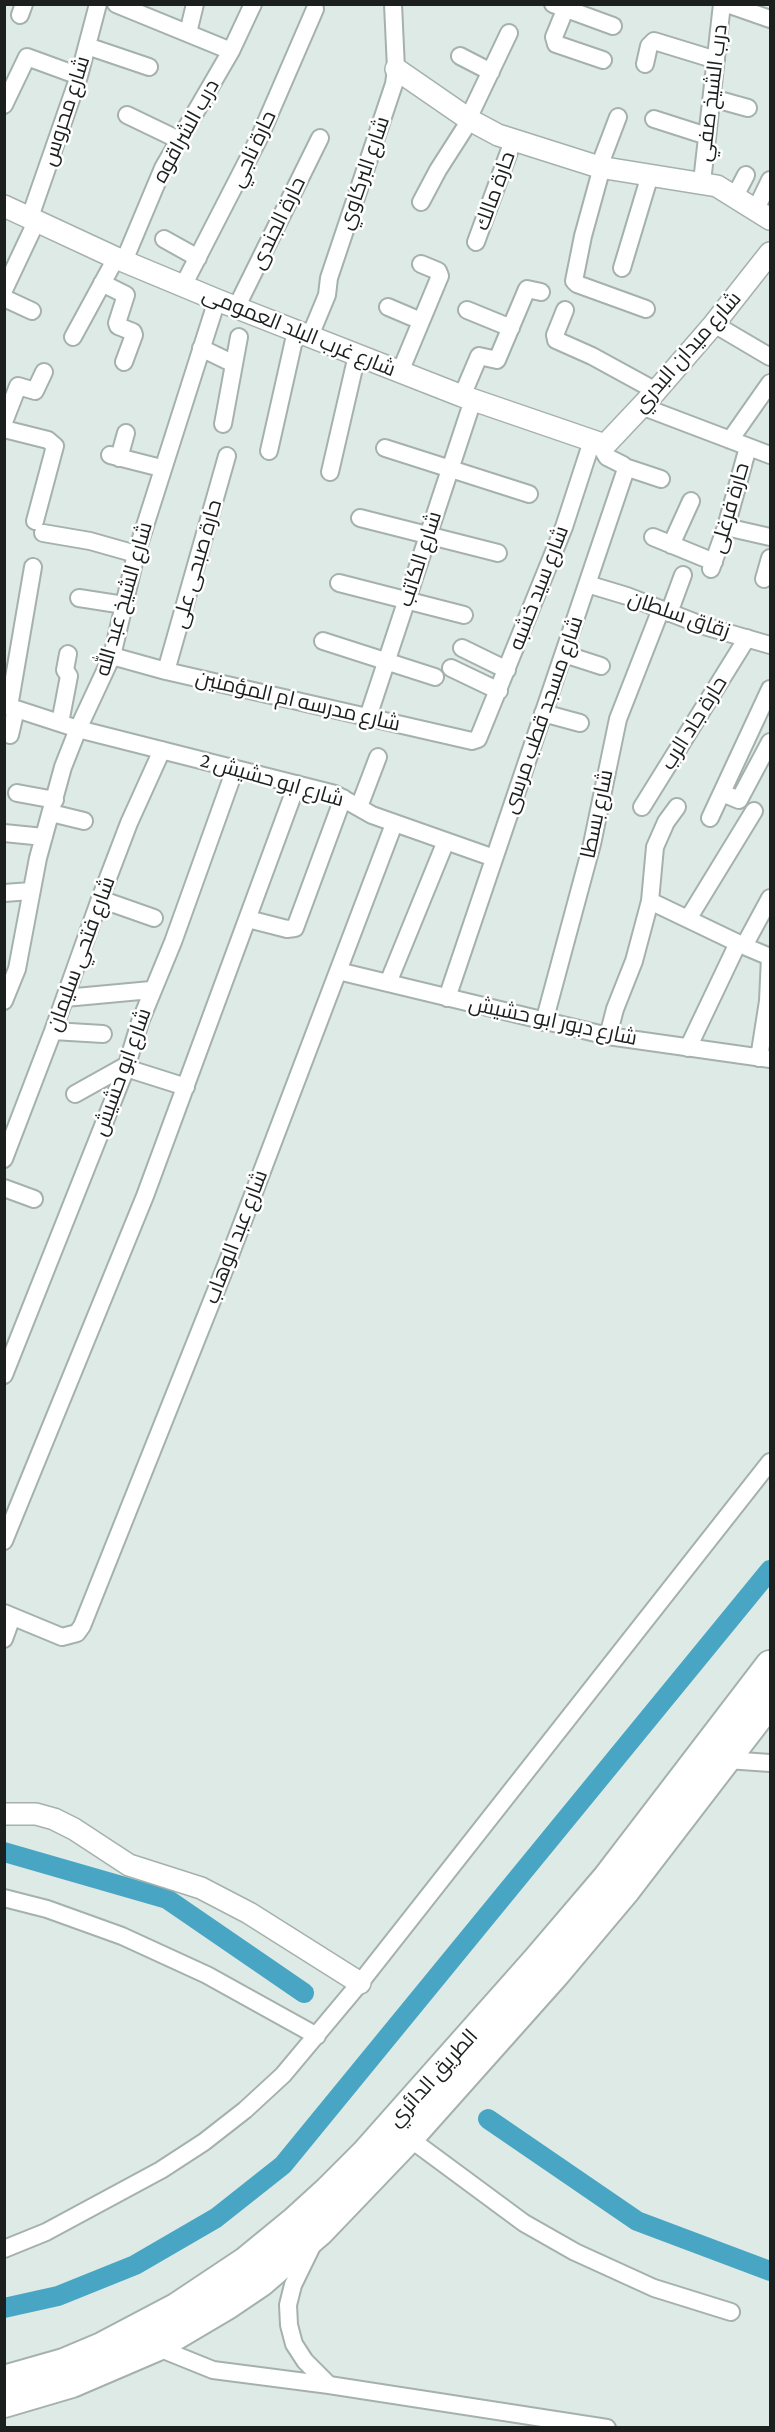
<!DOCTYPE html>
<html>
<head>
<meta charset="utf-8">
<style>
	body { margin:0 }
	#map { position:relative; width:775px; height:2432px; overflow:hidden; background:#deeae5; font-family:"Crimson Pro",serif }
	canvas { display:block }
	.frame { position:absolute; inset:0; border:6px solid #1b1f1d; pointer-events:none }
</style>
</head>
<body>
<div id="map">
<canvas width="775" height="2432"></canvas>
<div class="frame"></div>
</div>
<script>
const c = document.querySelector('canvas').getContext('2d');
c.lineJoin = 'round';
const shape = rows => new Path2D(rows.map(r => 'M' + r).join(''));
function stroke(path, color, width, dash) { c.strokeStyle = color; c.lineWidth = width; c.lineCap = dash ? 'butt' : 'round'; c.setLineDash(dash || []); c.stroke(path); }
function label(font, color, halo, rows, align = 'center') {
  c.font = font + ' "Crimson Pro",Cairo,serif'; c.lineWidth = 5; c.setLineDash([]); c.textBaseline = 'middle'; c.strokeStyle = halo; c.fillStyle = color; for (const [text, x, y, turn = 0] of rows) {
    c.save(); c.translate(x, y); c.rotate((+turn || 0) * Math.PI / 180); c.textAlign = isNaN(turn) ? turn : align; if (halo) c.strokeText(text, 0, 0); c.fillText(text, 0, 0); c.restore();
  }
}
const canal = shape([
	[4,1852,167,1899,304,1993],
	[488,2119,637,2221,770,2271],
	[4,2308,58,2296,135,2265,216,2218,283,2165,770,1570]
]);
const minor = shape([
	[116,4,231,51],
	[553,4,613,26],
	[727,4,770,19],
	[565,10,554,37,556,44,603,60],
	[20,15,24,4],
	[188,33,195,4],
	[87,46,149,67],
	[460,56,491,72],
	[645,64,649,46,654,41,716,60],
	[712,98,748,108],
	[4,105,27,57,79,76],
	[127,115,179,140],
	[468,119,509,33],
	[654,119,707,136],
	[599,167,618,117],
	[602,167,583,236,574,281,577,284,646,309],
	[702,182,722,4],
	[735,196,746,175],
	[421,202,438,170,470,120],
	[756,209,770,180],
	[30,217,79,76,98,4],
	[164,239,198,258],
	[476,242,513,141],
	[124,261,163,168,231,51,253,4],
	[622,268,650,175],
	[102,283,126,295,117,323,118,326,133,332,134,335,124,362],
	[183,286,260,136,315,9],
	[4,290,37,220],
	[4,298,32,311],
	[388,307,421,321],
	[236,308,320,138],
	[467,310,511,328],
	[565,310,555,335,556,340,592,356,656,391],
	[714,324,770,357],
	[310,336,327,295,329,278,394,84,396,69,393,4],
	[73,337,116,258],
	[201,348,234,364],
	[400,372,440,276,438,271,421,264],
	[462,396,479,356,497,360,527,289,541,292],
	[641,406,770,455],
	[4,422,18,386,35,391,44,372],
	[223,424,239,337],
	[4,429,48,440,55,446,35,521],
	[730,440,770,383],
	[385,448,529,494],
	[269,451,296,331],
	[110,455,161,468],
	[119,458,126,433],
	[625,467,661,479],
	[330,472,357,355],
	[360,518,498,553],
	[726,527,770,537],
	[43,533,90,541,136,554],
	[653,537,714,562],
	[671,545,691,501],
	[711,569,726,527,748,447],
	[764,579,770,558],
	[339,583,464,615],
	[587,584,627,596,704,626,770,645],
	[79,598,124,605],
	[669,613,683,575],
	[323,641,435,677],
	[462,648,507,670],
	[564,654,601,666],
	[112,656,166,671,472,741,478,739,564,527,592,441],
	[451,668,499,691],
	[166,671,227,456],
	[4,705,78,729,335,794,372,815,494,858],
	[9,707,33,567],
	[543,713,580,723],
	[368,717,473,400],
	[60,723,69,676,65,670,68,654],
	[10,735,16,709],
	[17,793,55,800],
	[722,793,739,800,770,742],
	[359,807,378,757],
	[642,807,747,638],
	[51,813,84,821],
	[710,818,770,689],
	[4,833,44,837],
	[4,893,31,891],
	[100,899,154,918],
	[650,901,744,946,770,957],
	[248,919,287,929,295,928,343,798],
	[688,919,754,811],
	[744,946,770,898],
	[338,971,608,1036,770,1059],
	[388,983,446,841],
	[65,998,151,990],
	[447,998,626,469,623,465,607,457,599,444],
	[4,1001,17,969,38,858,63,767,78,729,112,656,136,554,217,300],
	[544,1022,592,844,618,719,661,609],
	[53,1031,103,1034],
	[608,1036,615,1009,634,961,650,901,655,847,666,822,677,807],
	[688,1048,738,943],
	[759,1058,768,1001,770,956],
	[126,1068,186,1087],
	[75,1094,127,1065],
	[4,1159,53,1031,100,899,129,823,162,750],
	[4,1188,34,1199],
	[4,1375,126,1068,140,1022,173,942,235,769],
	[4,1541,145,1196,297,784],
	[4,1613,62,1637,77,1633,82,1626,229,1258,394,824],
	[4,1639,12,1617],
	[727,1760,770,1763],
	[4,1898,47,1909,122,1936,207,1975,317,2036],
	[409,2138,524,2223,575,2252,654,2288,731,2312],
	[312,2246,293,2285,288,2305,289,2325,294,2344,305,2361,329,2385],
	[4,2249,46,2232,161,2170,204,2142,245,2110,283,2075,360,1983,770,1462],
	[156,2347,213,2370,329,2385,607,2428]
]);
const tertiary = shape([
	[396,69,470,120,498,135,599,167,717,186,770,219],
	[4,206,116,258,217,300,462,396,602,444,607,443,656,391,714,324,770,253],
	[4,1814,36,1814,54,1819,74,1829,129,1865,201,1888,249,1913,360,1983]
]);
const trunk = shape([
	[4,2380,64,2363,102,2347,176,2308,245,2262,295,2221,329,2190,365,2154,537,1960,607,1878,770,1665],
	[4,2403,72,2383,156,2347,227,2305,261,2282,319,2232,409,2138,556,1973,625,1891,770,1702]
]);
const streetNames = [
	["درب الشيخ صفي",712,93,-83],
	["شارع محروس",66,111,-72],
	["درب الشراقوه",186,131,-61],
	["حارة ناجي",253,149,-65],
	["شارع البركاوي",364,173,-71],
	["حارة مالك",495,191,-70],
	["حارة الجندى",278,223,-64],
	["شارع غرب البلد العمومى",299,332,22],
	["شارع ميدان البدري",687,352,-49],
	["حارة فرغلى",730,508,-74],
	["شارع الكاتب",420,559,-72],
	["حارة صبحى على",197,564,-74],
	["شارع سيد خشبه",539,588,-69],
	["شارع الشيخ عبد الله",124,599,-74],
	["زقاق سلطان",679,615,19],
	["شارع مدرسه ام المؤمنين",298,701,13],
	["شارع مسجد قطب مرسى",543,715,-71],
	["حارة جاد الرب",694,723,-58],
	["شارع ابو حشيش 2",272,780,16],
	["شارع بسطا",597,814,-78],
	["شارع فتحي سليمان",81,954,-70],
	["شارع دبور ابو حشيش",553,1021,12],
	["شارع ابو حشيش",122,1072,-70],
	["شارع عبد الوهاب",236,1237,-69],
	["الطريق الدائري",433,2078,-48]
];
stroke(canal, '#48a6c4', 20);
stroke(minor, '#a5b1ac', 20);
stroke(tertiary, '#a5b1ac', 24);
stroke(trunk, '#a5b1ac', 32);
stroke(minor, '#fff', 16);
stroke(tertiary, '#fff', 21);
stroke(trunk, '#fff', 28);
label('21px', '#1b1f1d', '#fff', streetNames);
</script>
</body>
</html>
